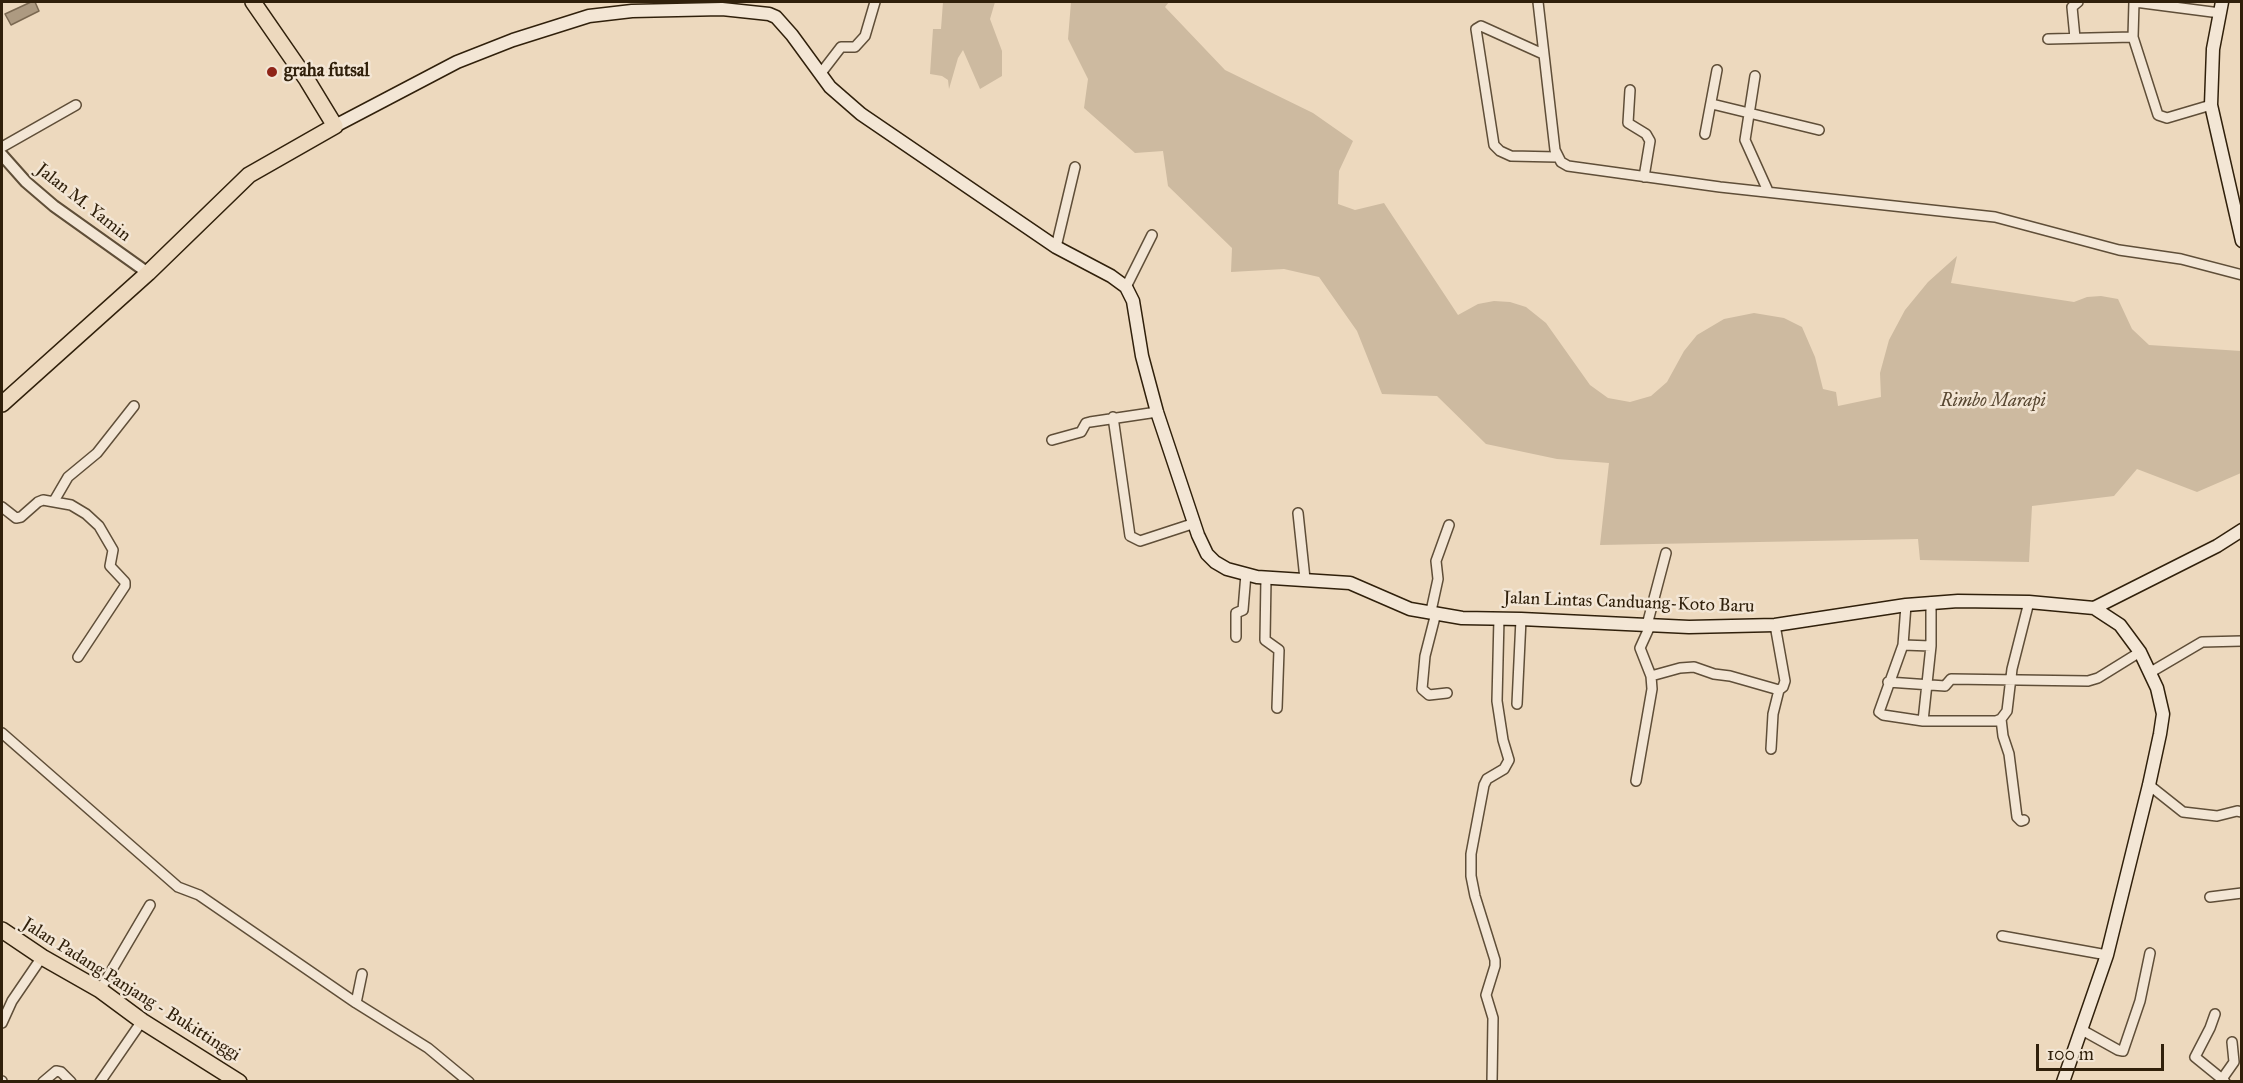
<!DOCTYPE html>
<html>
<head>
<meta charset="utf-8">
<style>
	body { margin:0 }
	#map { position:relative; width:2243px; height:1083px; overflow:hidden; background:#edd9be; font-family:"IM FELL Great Primer",serif }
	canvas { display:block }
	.frame { position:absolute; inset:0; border:3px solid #30200b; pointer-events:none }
	.scale { position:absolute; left:2036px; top:1044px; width:128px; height:27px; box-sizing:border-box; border:3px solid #30200b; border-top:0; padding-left:8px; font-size:18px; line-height:21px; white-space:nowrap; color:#30200b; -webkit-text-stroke:4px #f3e6d5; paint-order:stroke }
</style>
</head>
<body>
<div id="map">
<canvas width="2243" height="1083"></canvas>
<div class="frame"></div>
<div class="scale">100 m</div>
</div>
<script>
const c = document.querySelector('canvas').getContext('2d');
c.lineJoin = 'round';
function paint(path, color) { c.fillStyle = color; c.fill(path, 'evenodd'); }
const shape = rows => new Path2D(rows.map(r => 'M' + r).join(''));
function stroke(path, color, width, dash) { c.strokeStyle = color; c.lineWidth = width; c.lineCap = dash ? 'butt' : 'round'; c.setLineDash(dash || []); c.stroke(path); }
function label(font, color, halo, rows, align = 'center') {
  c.font = font + ' "IM FELL Great Primer",serif'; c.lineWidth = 5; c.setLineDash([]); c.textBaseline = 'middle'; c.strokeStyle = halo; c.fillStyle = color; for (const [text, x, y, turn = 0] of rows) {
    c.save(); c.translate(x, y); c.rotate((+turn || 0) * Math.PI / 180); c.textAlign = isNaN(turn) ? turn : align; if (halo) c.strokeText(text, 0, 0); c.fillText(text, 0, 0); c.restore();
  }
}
const green = shape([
	[943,2,995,2,990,19,1002,51,1002,76,980,89,963,50,958,58,949,89,948,80,942,76,930,74,933,29,941,29],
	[1071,2,1169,2,1165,7,1225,70,1313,113,1353,141,1339,171,1338,204,1355,210,1384,203,1458,315,1478,304,1494,301,1510,302,1526,307,1546,323,1590,385,1608,398,1630,402,1651,396,1667,382,1684,351,1697,335,1724,319,1754,313,1784,318,1802,327,1815,357,1823,389,1836,392,1838,406,1881,397,1880,373,1889,340,1905,310,1928,282,1957,256,1951,283,2074,302,2087,297,2101,296,2118,299,2132,329,2149,345,2241,351,2241,473,2197,492,2137,469,2114,496,2032,506,2029,562,1920,560,1918,539,1600,545,1609,463,1557,459,1486,444,1437,396,1382,394,1357,331,1319,277,1284,269,1231,272,1232,248,1168,186,1163,151,1135,153,1084,108,1088,79,1068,39]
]);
const water = shape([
	[31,2,35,2,39,11,11,25,5,14,31,2]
]);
const minor = shape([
	[1538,2,1555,150,1561,162,1568,166,1720,187,1995,217,2119,250,2181,259,2242,275],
	[2134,2,2133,37,2158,115,2167,118,2211,105],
	[2135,2,2220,13],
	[2075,38,2072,7,2078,2],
	[2048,39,2133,37],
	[1543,54,1481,26,1476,29,1494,145,1500,151,1511,156,1557,157],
	[821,73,841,47,855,47,865,36,875,2],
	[1755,76,1745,140,1768,191],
	[1630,90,1628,123,1646,134,1650,141,1644,177],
	[1712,104,1819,130],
	[1705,134,1717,70],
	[2,147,76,105],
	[1056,247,1075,167],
	[1126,287,1152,235],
	[1113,417,1130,536,1140,541,1195,523],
	[1052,440,1081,432,1086,423,1090,422,1157,412],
	[54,501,68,477,97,453,134,406],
	[2,507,16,518,21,517,38,502,43,500,71,505,86,514,99,526,113,550,110,566,125,582,125,586,78,657],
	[1298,513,1305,579],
	[1266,578,1265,640,1279,650,1277,708],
	[1906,605,1903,645,1879,712,1883,715,1923,721,1996,721,2001,719,2007,711,2012,669,2029,602],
	[1431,611,1438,579,1436,561,1449,525],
	[1436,613,1425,656,1422,689,1429,695,1447,693],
	[1647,625,1666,553],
	[1236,637,1236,613,1243,610,1246,574],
	[1903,645,1931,646],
	[2151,672,2202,642,2242,641],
	[1651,676,1680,668,1694,667,1714,674,1730,676,1779,690],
	[1888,682,1945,686,1951,679,2088,681,2098,678,2140,652],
	[1517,704,1521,619],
	[2001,719,2003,736,2009,754,2017,817,2021,821,2024,820],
	[1923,721,1931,646,1931,602],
	[2,733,178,887,199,895,356,1003,428,1048,469,1082],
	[1771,749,1773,714,1779,690,1783,687,1785,681,1775,625],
	[1636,781,1652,689,1651,676,1640,648,1650,626],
	[2149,785,2183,812,2217,816,2237,811,2242,812],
	[2210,897,2242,893],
	[2002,936,2107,955],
	[100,990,150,905],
	[356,1003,362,974],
	[2215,1014,2210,1028,2195,1057,2222,1079],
	[2,1023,12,1001,42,957],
	[2082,1030,2118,1050,2123,1051,2140,1001,2150,953],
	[2,1081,2,1082],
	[43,1082,56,1071,61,1072,71,1082],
	[100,1082,142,1021],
	[1492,1082,1493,1018,1486,995,1495,966,1495,960,1475,896,1471,876,1471,854,1484,785,1487,779,1504,769,1509,760,1503,740,1497,701,1499,618],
	[2225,1082,2222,1079,2234,1062,2232,1042]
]);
const tertiary = shape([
	[2,155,26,182,54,206,148,273]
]);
const secondary = shape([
	[2222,2,2213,49,2211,105,2242,241],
	[335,126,457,62,513,40,589,16,632,11,722,9,769,14,776,17,792,35,830,87,861,114,1056,247,1111,276,1126,287,1133,301,1142,356,1157,412,1198,535,1207,554,1215,562,1227,569,1257,577,1350,583,1410,609,1462,618,1521,619,1689,627,1775,625,1906,605,1958,601,2029,602,2094,608,2217,546,2242,530],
	[2063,1082,2107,955,2149,785,2160,734,2163,714,2157,688,2140,652,2120,625,2094,608]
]);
const trunk = shape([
	[2,404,148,273,249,175,335,126,307,80,253,2],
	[2,930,42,957,100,990,142,1021,239,1082]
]);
const markers = [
	[272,72,6,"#8f2418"]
];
const poiNames = [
	["graha futsal",284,72]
];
const streetNames = [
	["Jalan M. Yamin",83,203,38],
	["Jalan Lintas Canduang-Koto Baru",1629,603,2],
	["Jalan Padang Panjang - Bukittinggi",131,990,32]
];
const parkNames = [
	["Rimbo Marapi",1993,402]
];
paint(green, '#cdbaa0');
paint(water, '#ad9a81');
stroke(water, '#7b6952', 1.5);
stroke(minor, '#5f4e38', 12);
stroke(tertiary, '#5f4e38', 14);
stroke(secondary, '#30200b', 15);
stroke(trunk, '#30200b', 18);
stroke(minor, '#f3e6d5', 9);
stroke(tertiary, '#f3e6d5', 10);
stroke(secondary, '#f3e6d5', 12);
stroke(trunk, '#edd9be', 15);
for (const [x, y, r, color] of markers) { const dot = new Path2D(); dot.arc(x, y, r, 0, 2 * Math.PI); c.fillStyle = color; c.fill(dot); stroke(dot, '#f3e6d5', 2); }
label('bold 18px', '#30200b', '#f3e6d5', poiNames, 'left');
label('18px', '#30200b', '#f3e6d5', streetNames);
label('italic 18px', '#574630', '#f3e6d5', parkNames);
</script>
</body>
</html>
